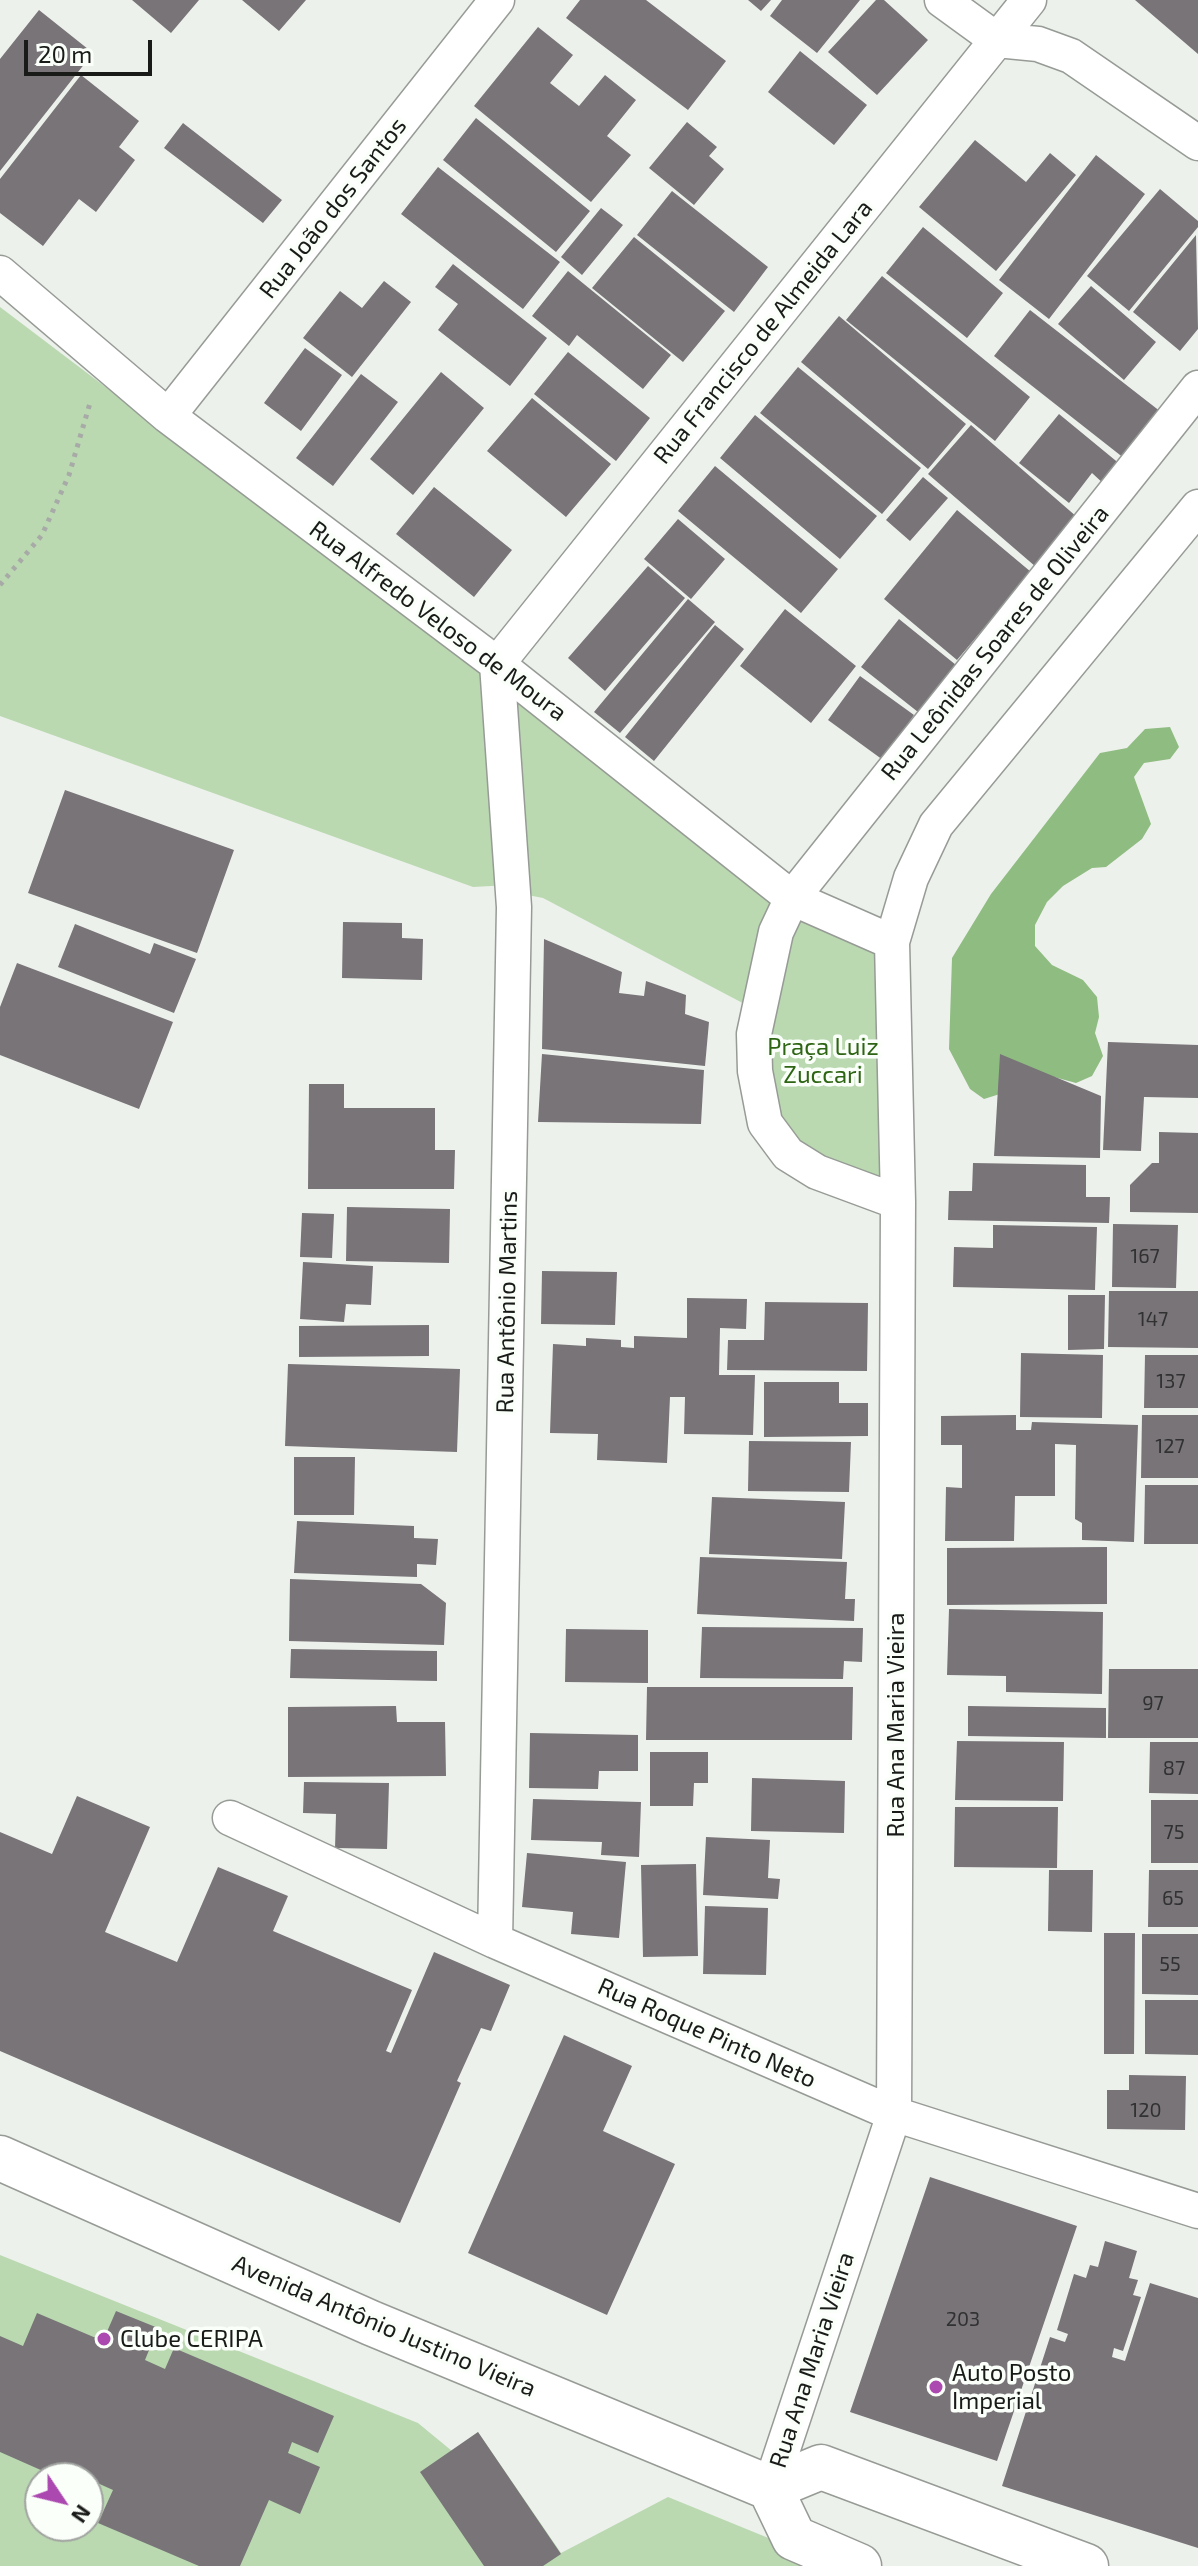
<!DOCTYPE html>
<html>
<head>
<meta charset="utf-8">
<style>
	body { margin:0 }
	#map { position:relative; width:1198px; height:2566px; overflow:hidden; background:#edf1ec; font-family:"Exo 2",sans-serif }
	canvas { display:block }
	.north { position:absolute; left:24px; top:2462px; width:80px; height:80px; box-sizing:border-box; background:#fbfffa; border:2px solid #a1a4a0; border-radius:50%; rotate:125deg; font-size:22px; font-weight:700; line-height:32px; text-align:center; color:#191b19 }
	.north::after { content:''; display:block; margin:auto; width:28px; height:36px; background:#ab49b0; clip-path:polygon(50% 0,100% 100%,50% 72%,0 100%) }
	.scale { position:absolute; left:24px; top:40px; width:128px; height:36px; box-sizing:border-box; border:4px solid #191b19; border-top:0; padding-left:10px; font-size:24px; line-height:28px; white-space:nowrap; color:#191b19; -webkit-text-stroke:6px #fbfffa; paint-order:stroke }
</style>
</head>
<body>
<div id="map">
<canvas width="1198" height="2566"></canvas>
<div class="north">N</div>
<div class="scale">20 m</div>
</div>
<script>
const c = document.querySelector('canvas').getContext('2d');
c.lineJoin = 'round';
function paint(path, color) { c.fillStyle = color; c.fill(path, 'evenodd'); }
const shape = rows => new Path2D(rows.map(r => 'M' + r).join(''));
function stroke(path, color, width, dash) { c.strokeStyle = color; c.lineWidth = width; c.lineCap = dash ? 'butt' : 'round'; c.setLineDash(dash || []); c.stroke(path); }
function label(font, color, halo, rows, align = 'center') {
  c.font = font + ' "Exo 2",sans-serif'; c.lineWidth = 7; c.setLineDash([]); c.textBaseline = 'middle'; c.strokeStyle = halo; c.fillStyle = color; for (const [text, x, y, turn = 0] of rows) {
    c.save(); c.translate(x, y); c.rotate((+turn || 0) * Math.PI / 180); c.textAlign = isNaN(turn) ? turn : align; if (halo) c.strokeText(text, 0, 0); c.fillText(text, 0, 0); c.restore();
  }
}
const green = shape([
	[0,307,784,901,754,1009,543,898,507,891,510,885,473,887,0,716],
	[797,912,885,949,888,1189,831,1168,785,1133,761,1060],
	[0,2255,418,2423,452,2451,478,2432,561,2553,668,2497,837,2566,0,2566],
	[40,2478,88,2478,88,2526,40,2526]
]);
const forest = shape([
	[1170,727,1179,747,1170,759,1144,763,1134,777,1151,824,1142,839,1106,867,1092,868,1063,886,1047,902,1035,925,1035,946,1052,965,1083,980,1097,997,1099,1017,1095,1033,1103,1056,1092,1076,1076,1083,1054,1077,984,1099,970,1089,949,1049,952,958,991,894,1100,753,1127,748,1145,729]
]);
const building = shape([
	[132,0,199,0,171,33],
	[242,0,306,0,279,31],
	[580,0,646,0,726,61,688,110,566,18],
	[748,0,771,0,761,11],
	[782,0,860,0,817,53,770,16],
	[876,0,884,0,928,40,877,95,828,52],
	[1135,0,1198,0,1198,54],
	[39,10,93,53,0,171,0,59],
	[538,27,573,55,550,83,579,106,605,75,636,100,607,136,631,155,591,202,474,106],
	[800,51,867,105,834,145,768,92],
	[81,75,139,121,119,147,135,160,96,212,79,199,43,246,0,213,0,179],
	[476,118,590,211,556,252,443,160],
	[687,122,717,147,709,156,724,169,694,205,649,168],
	[183,123,282,200,263,223,164,148],
	[975,140,1026,182,1050,153,1076,175,996,271,919,207],
	[1096,155,1145,194,1049,319,999,280],
	[438,167,560,262,523,309,401,214],
	[1160,189,1198,221,1198,227,1129,311,1087,276],
	[672,191,768,267,734,312,637,235],
	[601,208,623,225,582,275,561,257],
	[923,227,1003,293,967,338,886,273],
	[1196,235,1198,329,1180,351,1133,312],
	[634,237,725,311,683,362,592,288],
	[453,264,547,338,510,386,438,330,458,304,435,287],
	[568,271,671,355,643,389,577,335,569,346,532,316],
	[882,276,1030,397,995,441,846,320],
	[384,281,411,302,352,377,303,338,340,291,362,308],
	[1091,286,1156,342,1124,380,1058,324],
	[1030,310,1170,419,1134,466,994,356],
	[839,316,966,424,928,469,801,362],
	[305,348,342,375,301,431,264,403],
	[568,352,650,418,616,461,534,394],
	[798,367,921,468,882,514,760,413],
	[441,372,484,408,413,495,370,459],
	[361,374,398,402,333,486,296,458],
	[532,398,611,464,566,517,487,451],
	[1059,414,1121,465,1105,485,1092,473,1069,503,1019,463],
	[755,415,877,516,840,559,720,458],
	[971,425,1085,524,1043,573,928,474],
	[715,466,838,569,801,613,678,511],
	[923,477,948,498,910,541,886,520],
	[434,487,512,550,474,597,396,534],
	[957,510,1031,572,957,660,884,599],
	[678,519,725,559,691,599,644,559],
	[648,566,685,598,605,691,568,658],
	[688,599,715,622,620,733,594,712],
	[785,609,856,666,811,723,740,666],
	[899,619,956,665,918,712,861,667],
	[715,625,744,649,654,761,625,737],
	[860,676,914,715,883,760,828,720],
	[65,790,234,850,197,953,28,893],
	[343,922,402,923,402,938,423,939,422,980,342,978],
	[75,924,150,954,154,943,196,959,174,1013,58,967],
	[544,939,622,972,619,993,644,996,646,981,686,995,685,1014,709,1022,705,1066,542,1049],
	[17,963,173,1022,139,1109,0,1055,0,1007],
	[1108,1042,1198,1045,1198,1098,1144,1097,1141,1151,1103,1150],
	[542,1054,704,1070,701,1124,538,1122],
	[1000,1054,1101,1096,1100,1158,994,1156],
	[309,1084,344,1084,344,1108,435,1108,435,1150,455,1150,454,1189,308,1189],
	[1159,1132,1198,1133,1198,1213,1130,1212,1130,1185,1152,1163,1159,1163],
	[973,1163,1086,1165,1086,1197,1110,1197,1109,1223,948,1220,949,1191,972,1191],
	[347,1207,450,1209,449,1263,346,1261],
	[302,1213,334,1214,332,1258,300,1257],
	[1113,1224,1178,1225,1176,1288,1112,1287],
	[993,1225,1097,1227,1095,1290,953,1287,954,1247,993,1248],
	[303,1262,373,1266,371,1305,346,1304,344,1322,300,1319],
	[542,1271,617,1272,615,1325,541,1324],
	[1109,1291,1198,1291,1198,1348,1108,1347],
	[1068,1295,1105,1295,1104,1349,1068,1350],
	[687,1298,747,1299,746,1329,720,1328,719,1375,755,1375,753,1435,684,1434,685,1397,670,1397,667,1463,597,1460,598,1434,550,1433,553,1344,586,1346,586,1338,621,1340,621,1347,634,1348,634,1336,687,1338],
	[765,1302,868,1303,867,1371,727,1370,728,1340,764,1340],
	[429,1325,429,1356,299,1357,299,1326],
	[1021,1353,1103,1355,1102,1418,1020,1417],
	[1145,1355,1198,1355,1198,1408,1144,1408],
	[288,1364,460,1369,457,1452,285,1446],
	[764,1382,839,1382,839,1403,868,1403,868,1436,764,1437],
	[1016,1415,1016,1430,1031,1430,1032,1422,1138,1425,1134,1542,1082,1540,1082,1523,1075,1519,1076,1445,1055,1444,1055,1496,1015,1496,1014,1541,945,1541,946,1487,962,1488,962,1445,941,1445,941,1416],
	[1142,1415,1198,1415,1198,1478,1141,1478],
	[749,1441,851,1442,849,1492,748,1491],
	[294,1457,355,1457,354,1515,294,1515],
	[1145,1485,1198,1485,1198,1544,1144,1544],
	[712,1497,845,1502,842,1559,709,1554],
	[297,1521,414,1526,414,1538,438,1539,436,1565,417,1564,417,1577,294,1573],
	[1107,1547,1107,1604,947,1605,947,1548],
	[700,1557,847,1562,845,1599,855,1599,854,1621,697,1614],
	[290,1579,421,1584,446,1603,444,1645,289,1641],
	[949,1609,1103,1612,1102,1694,1006,1692,1006,1676,947,1675],
	[702,1627,863,1628,862,1662,844,1661,843,1679,700,1678],
	[566,1629,648,1630,648,1683,565,1682],
	[291,1649,437,1651,437,1681,290,1678],
	[1109,1669,1198,1669,1198,1738,1108,1738],
	[647,1687,853,1687,852,1740,646,1740],
	[396,1706,397,1722,445,1722,446,1776,288,1777,288,1707],
	[968,1706,1106,1708,1106,1738,968,1736],
	[530,1733,638,1735,638,1771,599,1771,598,1789,529,1788],
	[957,1741,1064,1742,1063,1801,955,1800],
	[1150,1742,1198,1742,1198,1794,1149,1793],
	[650,1752,708,1752,708,1783,694,1783,693,1806,650,1806],
	[752,1778,845,1781,844,1833,751,1831],
	[304,1782,389,1783,387,1849,335,1848,336,1814,303,1813],
	[77,1796,150,1827,105,1932,177,1962,218,1867,288,1896,273,1931,412,1990,386,2051,391,2053,434,1952,510,1985,491,2031,481,2028,457,2081,461,2083,400,2223,0,2051,0,1832,52,1854],
	[533,1799,641,1802,639,1857,601,1855,602,1842,531,1840],
	[1151,1800,1198,1800,1198,1863,1151,1863],
	[955,1807,1058,1807,1057,1868,954,1867],
	[706,1837,770,1840,768,1878,780,1879,778,1899,703,1895],
	[527,1853,626,1862,619,1938,571,1934,573,1912,522,1907],
	[696,1864,698,1956,643,1957,641,1865],
	[1049,1870,1093,1870,1092,1932,1048,1931],
	[1149,1870,1198,1870,1198,1927,1148,1927],
	[705,1906,768,1908,766,1975,703,1974],
	[1104,1933,1135,1933,1134,2054,1104,2054],
	[1142,1934,1198,1934,1198,1995,1142,1994],
	[1145,2000,1198,2000,1198,2055,1145,2054],
	[564,2035,632,2066,603,2131,675,2164,607,2315,468,2253],
	[1129,2075,1186,2076,1185,2130,1107,2129,1107,2090,1129,2090],
	[930,2177,1077,2226,997,2461,850,2412],
	[1105,2241,1137,2251,1129,2278,1138,2280,1133,2295,1141,2297,1123,2351,1114,2348,1112,2357,1125,2361,1150,2283,1198,2298,1198,2548,1002,2486,1050,2337,1065,2342,1068,2334,1057,2330,1074,2274,1086,2278,1090,2265,1098,2267],
	[116,2311,158,2328,145,2360,165,2369,174,2348,334,2416,318,2453,292,2442,288,2453,320,2467,300,2514,269,2500,240,2566,199,2566,98,2523,113,2490,84,2477,40,2478,43,2471,0,2452,0,2336,23,2346,37,2313,103,2341],
	[478,2432,561,2554,543,2566,484,2566,420,2472]
]);
const path = shape([
	[0,585,42,535,69,475,90,403]
]);
const street = shape([
	[942,0,997,40,1038,44,1071,56,1198,143],
	[0,273,168,416,497,664,792,898,892,942],
	[168,416,497,0],
	[898,1202,817,1172,788,1154,765,1123,755,1071,754,1034,776,932,792,898,1198,388],
	[230,1818,495,1941,894,2114,1198,2211],
	[495,1941,514,907,497,664,1029,0],
	[770,2488,894,2114,898,1202,892,942,911,878,936,825,1198,507]
]);
const secondary = shape([
	[0,2158,371,2323,770,2488,794,2538,859,2566],
	[770,2488,821,2467,1086,2566]
]);
const markers = [
	[104,2339,8,"#ab49b0"],
	[936,2387,8,"#ab49b0"]
];
const numberNames = [
	["167",1145,1256],
	["147",1153,1319],
	["137",1171,1381],
	["127",1170,1446],
	["97",1153,1703],
	["87",1174,1768],
	["75",1174,1832],
	["65",1173,1898],
	["55",1170,1964],
	["120",1146,2110],
	["203",963,2319]
];
const streetNames = [
	["Rua João dos Santos",333,208,-52],
	["Rua Francisco de Almeida Lara",763,332,-51],
	["Rua Alfredo Veloso de Moura",438,621,37],
	["Rua Leônidas Soares de Oliveira",995,643,-51],
	["Rua Antônio Martins",507,1302,-89],
	["Rua Ana Maria Vieira",896,1725,-90],
	["Rua Roque Pinto Neto",707,2033,24],
	["Avenida Antônio Justino Vieira",384,2326,23],
	["Rua Ana Maria Vieira",812,2360,-72]
];
const parkNames = [
	["Praça Luiz",823,1047],
	["Zuccari",823,1075]
];
const poiNames = [
	["Clube CERIPA",120,2339],
	["Auto Posto",952,2373],
	["Imperial",952,2401]
];
paint(green, '#bad9b1');
paint(forest, '#8fbc81');
paint(building, '#787478');
stroke(street, '#979b96', 37);
stroke(secondary, '#979b96', 47);
stroke(path, '#a7aaa6', 5, [4, 6]);
stroke(street, '#fff', 34);
stroke(secondary, '#fff', 44);
for (const [x, y, r, color] of markers) { const dot = new Path2D(); dot.arc(x, y, r, 0, 2 * Math.PI); c.fillStyle = color; c.fill(dot); stroke(dot, '#fbfffa', 3); }
label('20px', '#313131', null, numberNames);
label('24px', '#191b19', '#fbfffa', streetNames);
label('24px', '#2d6514', '#fbfffa', parkNames);
label('24px', '#191b19', '#fbfffa', poiNames, 'left');
</script>
</body>
</html>
